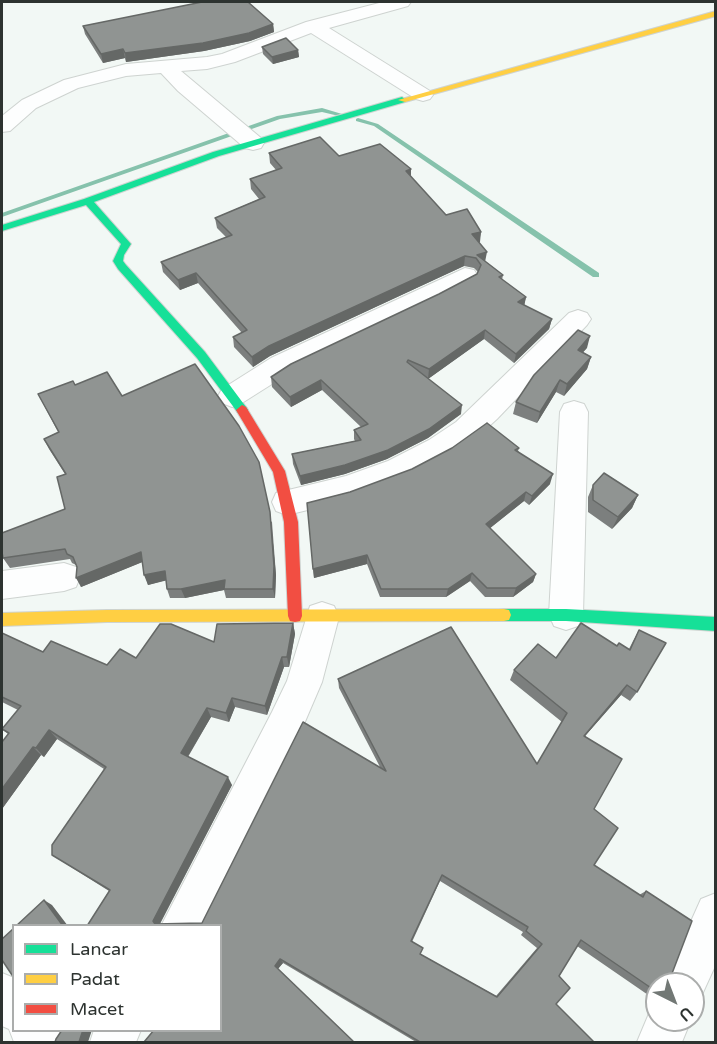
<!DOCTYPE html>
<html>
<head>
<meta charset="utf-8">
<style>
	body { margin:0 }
	#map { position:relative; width:717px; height:1044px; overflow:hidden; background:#f2f8f5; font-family:"Varela Round",sans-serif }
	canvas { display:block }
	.frame { position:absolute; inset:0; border:3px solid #2d3330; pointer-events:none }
	.legend { position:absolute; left:12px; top:924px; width:210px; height:108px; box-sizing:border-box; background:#fff; border:2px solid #abadac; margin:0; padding:8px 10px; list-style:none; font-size:18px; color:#2d3330 }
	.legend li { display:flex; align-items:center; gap:12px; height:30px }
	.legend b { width:30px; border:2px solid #abadac }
	.north { position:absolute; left:645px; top:972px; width:60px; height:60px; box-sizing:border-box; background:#fff; border:2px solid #abadac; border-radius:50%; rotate:138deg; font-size:16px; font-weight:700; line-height:24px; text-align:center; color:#2d3330 }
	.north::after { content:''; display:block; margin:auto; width:21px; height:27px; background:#727875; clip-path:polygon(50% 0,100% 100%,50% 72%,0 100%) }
</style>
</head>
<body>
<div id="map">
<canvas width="717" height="1044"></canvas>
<div class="frame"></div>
<ul class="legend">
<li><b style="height:8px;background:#16e098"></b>Lancar</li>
<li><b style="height:8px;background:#ffcf43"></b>Padat</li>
<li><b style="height:8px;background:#f24e42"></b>Macet</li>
</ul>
<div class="north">U</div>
</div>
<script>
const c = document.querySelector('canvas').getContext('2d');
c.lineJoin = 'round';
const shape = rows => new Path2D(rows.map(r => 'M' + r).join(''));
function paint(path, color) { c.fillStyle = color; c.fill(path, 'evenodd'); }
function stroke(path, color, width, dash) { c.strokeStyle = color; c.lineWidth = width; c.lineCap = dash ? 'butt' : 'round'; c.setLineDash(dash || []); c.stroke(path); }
const stream = shape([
	[322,108,342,114,339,116,322,112,280,119,2,217,2,213,277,116,322,108],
	[358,118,378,124,599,273,599,277,593,277,374,126,356,121,356,119,358,118]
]);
const street = shape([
	[383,2,411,2,408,6,329,28,430,91,433,95,430,99,423,101,416,99,311,33,235,62,207,69,181,71,261,138,264,143,261,148,253,150,245,148,178,91,161,73,126,76,78,88,36,108,10,131,2,132,2,116,22,100,64,80,126,64,207,57,222,54,306,22,383,2],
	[465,268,474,270,478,276,474,282,437,302,291,372,242,403,232,407,222,403,218,396,222,389,271,358,465,268],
	[578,310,587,313,591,319,587,325,497,419,476,438,449,456,410,477,349,500,287,515,276,511,272,502,276,493,346,476,388,461,429,440,456,422,569,313,578,310],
	[574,401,584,404,588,412,583,615,578,626,566,630,554,626,549,615,560,412,564,404,574,401],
	[64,563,76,567,80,577,76,587,64,591,2,599,2,571,64,563],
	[322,602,334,606,339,617,322,682,298,738,204,926,161,926,272,712,287,681,310,606,322,602],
	[716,893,716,964,700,999,693,1002,693,984,663,984,701,899,716,893],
	[2,973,14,978,14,1030,59,1030,63,1042,14,1042,9,1029,2,1026,2,973],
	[657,1003,657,1020,691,1020,682,1042,637,1042,653,1004,657,1003],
	[94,1030,141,1030,136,1042,90,1042,94,1030]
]);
const fast = shape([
	[402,97,406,100,405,102,219,156,94,202,131,244,124,255,123,261,126,265,205,352,246,407,248,410,246,413,238,413,197,358,118,269,113,261,121,244,86,205,2,231,2,225,84,199,213,152,402,97],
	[504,609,566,609,716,617,716,631,566,621,504,621,499,620,497,615,499,610,504,609]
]);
const slow = shape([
	[716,11,716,16,405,102,398,100,716,11],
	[504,609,509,610,511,615,509,620,504,621,107,622,2,626,2,613,107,610,504,609]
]);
const jam = shape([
	[242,405,246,407,285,471,298,522,302,616,300,621,295,622,290,621,288,616,284,522,273,472,236,410,242,405]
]);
const wall = shape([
	[273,24,274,32,250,41,204,51,126,62,125,58,103,63,85,34,83,26],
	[262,47,298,50,299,57,273,64,263,54],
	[269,153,339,156,411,177,446,215,481,232,479,242,485,261,503,275,502,280,526,297,524,305,552,319,549,329,514,363,484,339,428,379,461,414,428,438,387,459,345,474,301,485,293,464,292,454,355,441,354,439,354,430,361,427,322,390,291,407,272,387,271,377,439,294,477,274,478,272,474,268,464,266,270,356,253,367,234,347,233,337,242,333,198,283,180,290,163,272,161,262,226,237,217,228,215,218,259,199,251,189,250,179,276,170,270,163],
	[587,348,583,352,591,357,587,369,564,396,556,392,537,423,513,414,516,402],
	[75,385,122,396,272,522,276,575,275,598,226,598,224,590,185,598,170,598,167,589,166,580,148,585,142,562,81,587,77,567,76,565,72,563,70,559,10,568,3,558,65,509,65,474,49,449,44,439,58,432,38,394],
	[519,448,518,451,550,484,529,505,524,501,490,528,536,574,533,582,513,597,485,597,470,581,446,597,380,597,367,564,314,578,307,503,350,492],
	[593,485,638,495,632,508,612,529,588,512,588,497],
	[293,623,295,634,289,667,284,667,267,715,235,707,229,722,211,717,188,757,232,785,160,924,202,923,380,767,339,688,338,679,537,764,562,722,510,680,514,670,556,658,617,646,629,649,633,641,639,630,637,692,630,701,621,695,585,736,594,809,594,865,639,895,646,891,657,984,657,998,654,999,577,946,559,976,556,1004,594,1042,416,1042,283,963,220,1030,87,926,109,891,52,855,104,769,57,739,44,757,41,755,2,809,2,742,8,734,2,729,18,710,2,702,2,633,43,652,107,665,136,658,214,642],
	[440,881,523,932,521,935,537,948,496,996,420,954,412,942]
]);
const shadedWall = shape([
	[273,24,274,32,250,41,204,51,126,62,125,53],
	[123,49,125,58,103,63,101,54],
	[298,50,299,57,273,64,272,57],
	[411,169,411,179,406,171],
	[481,232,480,242,470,244,472,234],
	[487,252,485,262,477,255],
	[465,256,464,266,270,356,253,367,252,357,269,346],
	[196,273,198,283,180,290,178,280],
	[526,297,524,307,518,302],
	[552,319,549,329,514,363,516,354],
	[485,330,484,339,428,379,429,369],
	[590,336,587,348,574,362,578,350],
	[591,357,587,369,564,396,567,384],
	[321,380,322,390,291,407,290,397],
	[560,380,556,392,537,423,540,412],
	[462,405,461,414,428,438,387,459,345,474,301,485,300,476],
	[553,474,550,484,529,505,532,496],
	[526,492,524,501,484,533,486,524],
	[638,495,632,508,612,529,618,517],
	[270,512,276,575,275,598,273,589],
	[141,552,145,561,81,587,76,578],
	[367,555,367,564,314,578,313,569],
	[165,571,168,580,148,585,144,575],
	[472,573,470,581,446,597,448,589],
	[536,574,533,582,513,597,516,588],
	[225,580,224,590,185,598,181,589],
	[293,623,295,634,289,667,287,657],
	[282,657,284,667,267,715,265,706],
	[627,685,621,695,578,744,584,736],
	[232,698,235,707,229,722,226,713],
	[207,708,211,717,185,761,181,753],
	[49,730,57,739,44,757,36,748],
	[33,747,41,755,2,809,2,789],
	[228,777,232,785,159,925,155,924,153,921],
	[44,900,52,905,68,926,63,926],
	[280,959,283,963,278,969,275,966],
	[83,1030,92,1030,88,1042,79,1042]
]);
const building = shape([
	[202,2,248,2,273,24,249,33,203,43,125,53,123,49,101,54,83,26,202,2],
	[286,38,298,50,272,57,262,47,286,38],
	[320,137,339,156,380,144,411,169,406,171,446,215,467,209,481,232,472,234,487,252,477,255,503,275,499,277,526,297,518,302,552,319,516,354,485,330,429,369,408,360,407,362,462,405,429,429,388,450,345,465,300,476,292,454,361,440,354,430,368,424,321,380,290,397,271,377,291,364,439,294,477,274,481,265,476,258,465,256,269,346,252,357,233,337,247,330,196,273,178,280,161,262,232,235,215,218,265,197,250,179,282,168,269,153,320,137],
	[578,330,590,336,578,350,591,357,567,384,560,380,540,412,516,402,534,375,578,330],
	[195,364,239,426,259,462,270,512,274,566,273,589,224,589,225,580,181,589,167,589,165,571,144,575,141,552,76,578,77,567,73,557,67,554,65,549,3,558,2,552,2,533,65,509,57,477,66,474,44,439,59,432,38,394,73,381,75,385,107,372,122,396,195,364],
	[487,423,519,448,515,450,553,474,532,496,526,492,486,524,536,574,516,588,487,588,472,573,448,589,381,589,367,555,313,569,307,503,350,492,412,469,452,448,487,423],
	[604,473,638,495,618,517,593,500,593,485,604,473],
	[293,623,287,657,282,657,265,706,232,698,226,713,207,708,181,753,228,777,153,921,155,924,202,923,303,722,386,771,338,679,451,627,537,764,567,713,514,670,538,644,556,658,581,623,617,646,619,643,630,650,639,630,666,643,637,692,627,685,584,736,622,759,594,809,618,828,594,865,643,897,646,891,692,921,668,984,657,984,657,992,581,940,559,976,570,988,556,1004,594,1042,420,1042,280,959,275,966,354,1042,144,1042,154,1030,220,1030,220,926,87,926,110,890,52,855,52,845,106,767,49,730,36,748,33,747,2,789,2,742,9,733,2,729,21,706,2,697,2,633,43,652,51,641,107,665,120,649,136,658,160,624,171,624,214,642,217,624,293,623],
	[442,875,528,927,526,931,542,944,497,997,420,954,423,948,411,941,442,875],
	[44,900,63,926,16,926,44,900],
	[14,928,14,978,2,960,2,939,14,928],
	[62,1030,83,1030,79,1042,55,1042,56,1039,62,1030]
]);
paint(stream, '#86c2ac');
stroke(street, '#ced3d0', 2);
stroke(fast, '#ced3d0', 2);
stroke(slow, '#ced3d0', 2);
stroke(jam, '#ced3d0', 2);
paint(street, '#fdfefe');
paint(fast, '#16e098');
paint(slow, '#ffcf43');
paint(jam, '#f24e42');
paint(wall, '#7c7f7e');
paint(shadedWall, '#656866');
paint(building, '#909492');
stroke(building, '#656866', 1.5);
</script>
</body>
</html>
